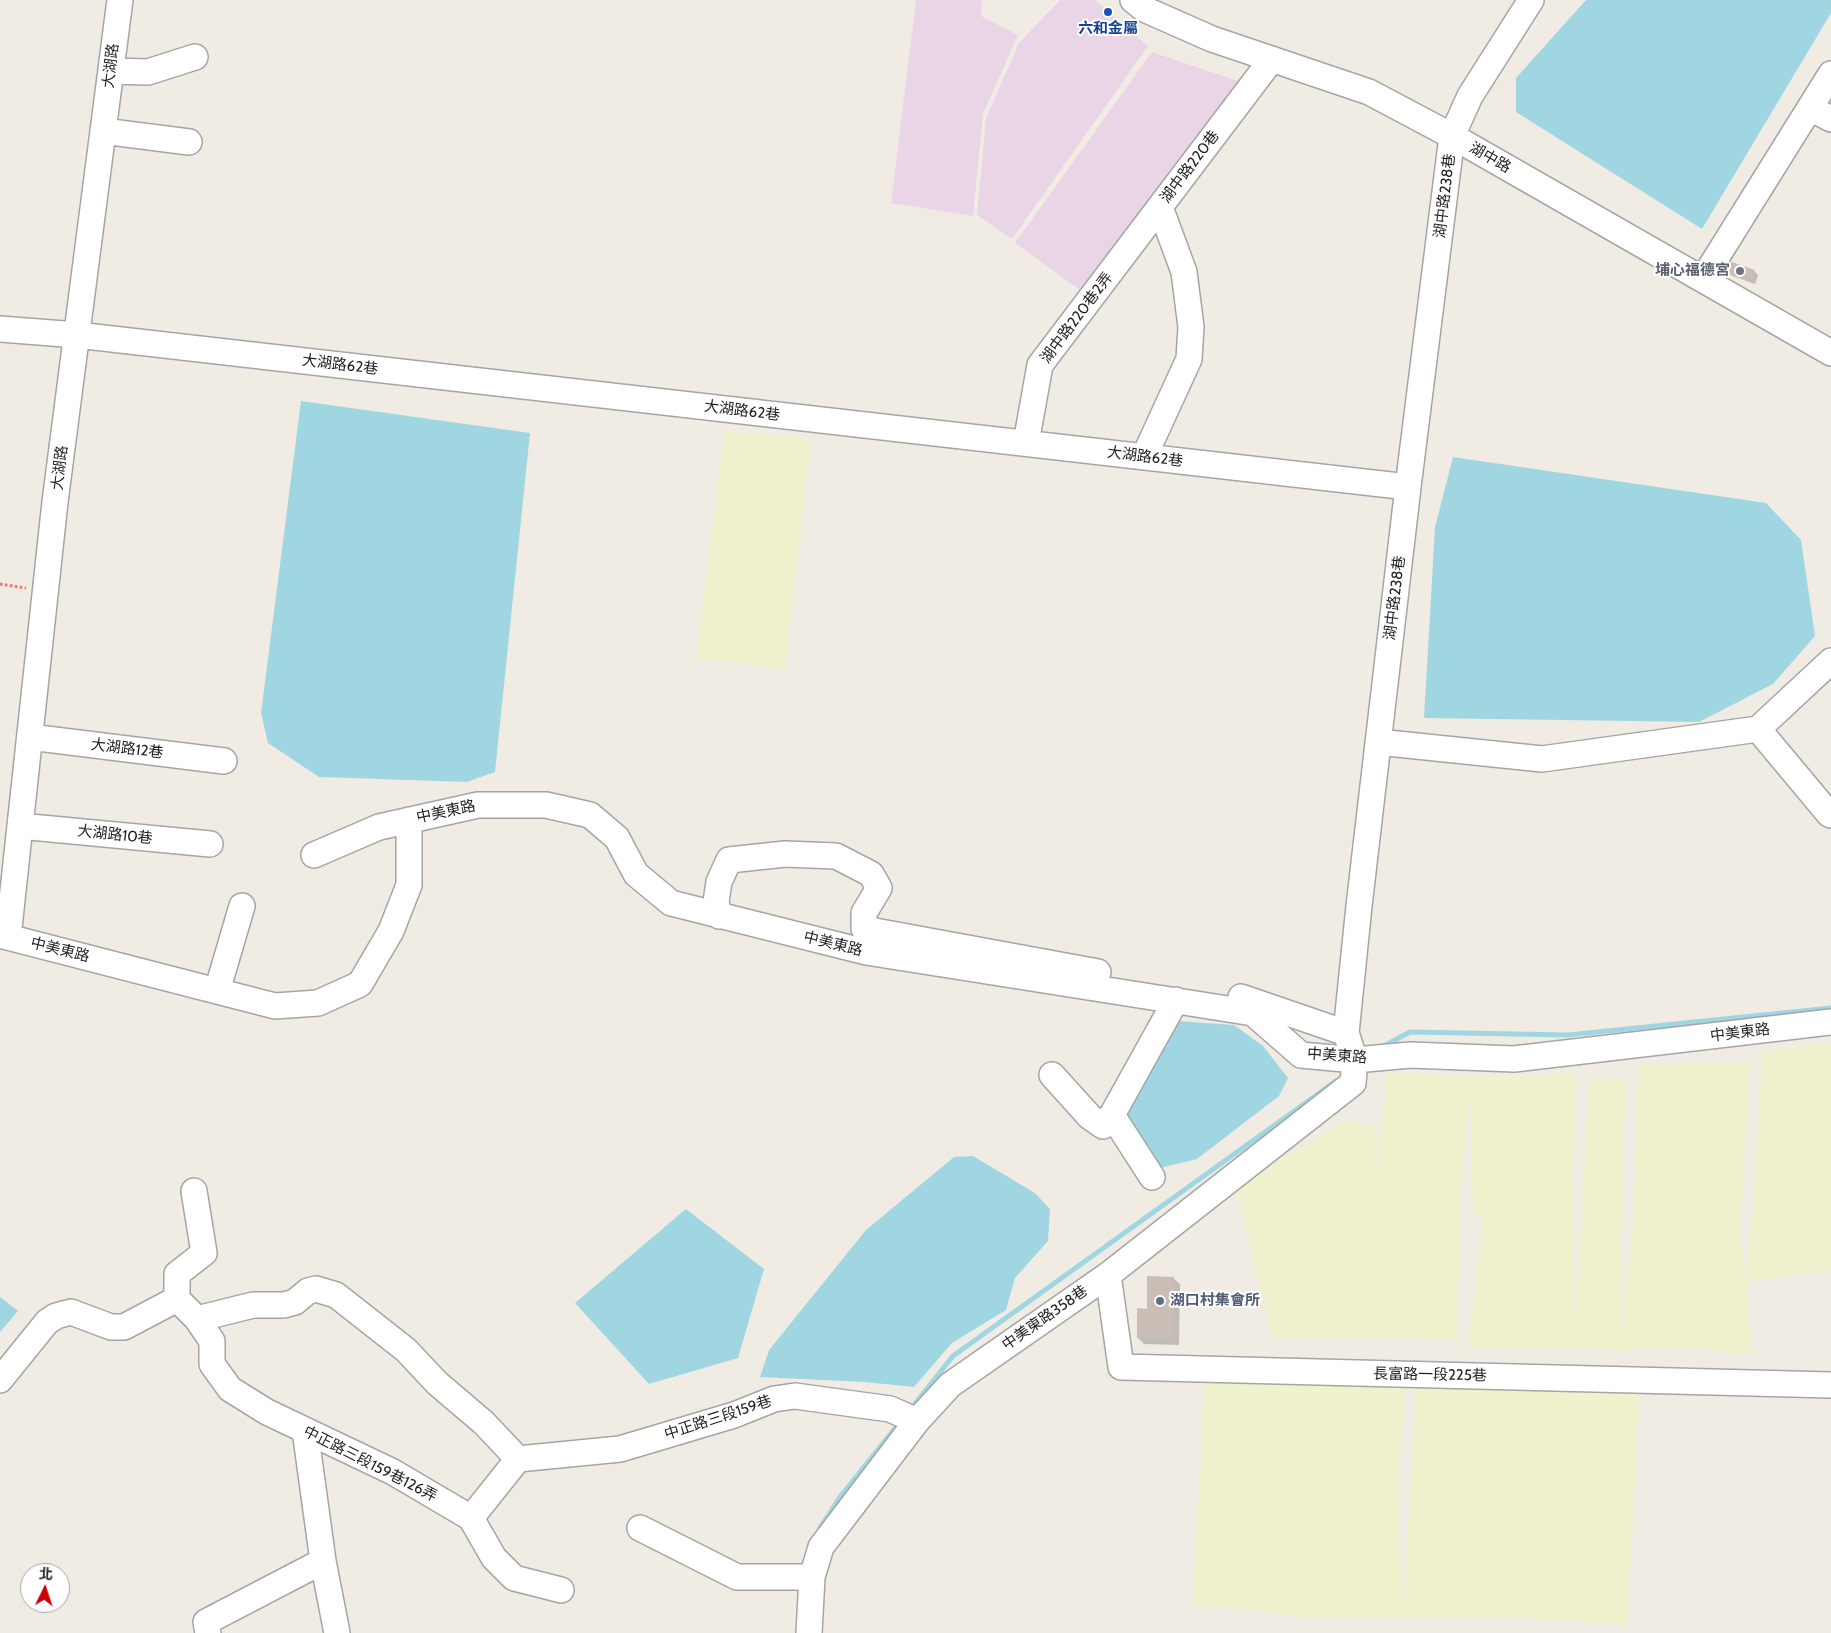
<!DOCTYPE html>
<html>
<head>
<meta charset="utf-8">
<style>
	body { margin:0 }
	#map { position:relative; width:1831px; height:1633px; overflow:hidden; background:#f0ece4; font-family:Cabin,"Noto Sans TC",sans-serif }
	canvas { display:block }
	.north { position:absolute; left:20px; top:1563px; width:50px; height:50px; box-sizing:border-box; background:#fff; border:1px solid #a5a5a5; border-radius:50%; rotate:4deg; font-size:14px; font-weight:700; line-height:20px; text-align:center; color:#1e1e1e }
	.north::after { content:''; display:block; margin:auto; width:18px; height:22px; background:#cd0009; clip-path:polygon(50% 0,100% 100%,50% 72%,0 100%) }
</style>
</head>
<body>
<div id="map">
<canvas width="1831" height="1633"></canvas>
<div class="north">北</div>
</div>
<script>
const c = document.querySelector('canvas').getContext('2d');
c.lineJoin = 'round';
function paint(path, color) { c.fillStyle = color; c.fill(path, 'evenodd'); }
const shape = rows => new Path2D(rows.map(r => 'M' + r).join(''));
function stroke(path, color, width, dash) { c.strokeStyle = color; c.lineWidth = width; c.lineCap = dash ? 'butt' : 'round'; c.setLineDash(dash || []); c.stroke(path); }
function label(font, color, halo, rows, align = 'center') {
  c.font = font + ' Cabin,"Noto Sans TC",sans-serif'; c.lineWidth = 4; c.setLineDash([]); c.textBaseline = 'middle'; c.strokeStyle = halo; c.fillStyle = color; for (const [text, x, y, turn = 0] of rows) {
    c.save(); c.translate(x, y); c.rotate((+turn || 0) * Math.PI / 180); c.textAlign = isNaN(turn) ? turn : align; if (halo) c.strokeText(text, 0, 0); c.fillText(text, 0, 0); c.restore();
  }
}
const industrial = shape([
	[916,0,982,0,981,16,1018,35,983,114,973,216,891,203],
	[1060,0,1095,0,1148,46,1012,239,977,215,986,118,1019,43],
	[1152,52,1238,81,1080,290,1015,243]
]);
const farmland = shape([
	[725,431,811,439,785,669,696,658],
	[1831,1043,1831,1270,1746,1282,1753,1355,1679,1347,1619,1351,1575,1347,1468,1347,1483,1217,1473,1216,1470,1083,1461,1191,1457,1339,1272,1338,1236,1187,1351,1119,1361,1125,1378,1127,1378,1183,1387,1073,1470,1076,1576,1074,1573,1214,1575,1336,1589,1079,1625,1078,1620,1343,1633,1226,1639,1065,1751,1063,1740,1232,1745,1279,1753,1213,1762,1050],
	[1204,1368,1407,1374,1398,1482,1403,1611,1417,1377,1641,1379,1627,1625,1526,1618,1307,1618,1253,1610,1192,1605,1200,1480]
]);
const water = shape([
	[1586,0,1831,0,1831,13,1702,229,1516,112,1516,78],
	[301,401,530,433,495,772,467,782,319,777,268,743,261,713],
	[1453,457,1766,503,1801,540,1815,636,1773,684,1699,722,1424,718,1435,527],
	[1177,1021,1234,1025,1263,1046,1288,1078,1279,1096,1197,1159,1160,1168,1120,1114],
	[973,1156,1035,1193,1050,1209,1048,1241,1015,1278,1006,1310,952,1343,914,1387,865,1382,760,1377,769,1350,866,1230,954,1157],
	[686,1209,764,1269,738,1358,649,1384,575,1303],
	[0,1297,18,1311,0,1332]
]);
const shadow = shape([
	[1754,271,1758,275,1755,284,1730,275,1726,272],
	[1173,1278,1180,1284,1179,1345,1144,1344,1138,1338,1148,1310]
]);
const stream = shape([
	[1382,1047,1410,1032,1568,1035,1831,1008],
	[914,1405,953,1356,1336,1081],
	[820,1528,840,1497,896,1427]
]);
const building = shape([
	[1729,261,1755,270,1751,281,1725,272],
	[1147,1276,1174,1277,1173,1339,1137,1338,1137,1308,1147,1309]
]);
const path = shape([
	[0,584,26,588]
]);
const minor = shape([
	[1133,0,1144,9,1212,39,1369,92,1452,136,1831,353],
	[111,71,148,72,195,57],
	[1810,108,1831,119],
	[103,131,189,142],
	[1703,279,1831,74],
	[0,329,77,335,1408,487],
	[1026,443,1040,365,1272,59],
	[1144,457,1189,359,1191,327,1184,272,1160,207],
	[1758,729,1829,814,1831,815],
	[30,737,224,761],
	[1378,742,1542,759,1758,729,1831,661],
	[20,826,210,844],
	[314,855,379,827,478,805,546,805,590,815,617,838,636,874,671,903,866,952,1253,1013,1301,1055,1355,1060,1410,1055,1514,1059,1831,1022],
	[719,916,716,902,719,882,729,860,785,854,836,856,871,874,879,888,864,913,864,929,1098,972],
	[0,935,275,1006,318,1003,360,984,391,931,409,885,409,820],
	[8,937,55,502,120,0],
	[217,991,242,906],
	[1241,997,1346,1033],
	[1052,1075,1090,1117,1103,1126,1112,1115],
	[1152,1177,1112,1115,1176,1000],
	[194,1191,204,1253,177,1274,177,1299,197,1319,212,1341,212,1364,230,1389,267,1412,393,1472,471,1518,494,1558,514,1578,561,1590],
	[1108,1275,1121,1367,1831,1385],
	[197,1319,253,1305,284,1305,295,1302,308,1291,316,1289,336,1295,406,1350,437,1383,484,1423,518,1459,471,1518],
	[0,1380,47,1322,56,1316,71,1312,111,1327,124,1327,177,1299],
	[305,1430,323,1561,337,1633],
	[518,1459,620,1449,734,1415,774,1399,795,1396,890,1409,917,1421],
	[640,1528,737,1577,812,1577],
	[208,1633,206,1622,323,1561],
	[809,1633,812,1577,821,1547,917,1421,950,1385,1108,1275,1353,1083,1355,1060,1346,1033,1359,906,1408,487,1452,136,1470,96,1531,0]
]);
const markers = [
	[1108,12,5,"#1a4fb4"],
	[1740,271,5,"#6b7280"],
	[1160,1301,5,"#5c6f8a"]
];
const transitNames = [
	["六和金屬",1108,29]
];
const streetNames = [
	["大湖路",111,66,-83],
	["湖中路",1490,158,30],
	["湖中路220巷",1190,167,-53],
	["湖中路238巷",1445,196,-83],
	["湖中路220巷2弄",1077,318,-53],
	["大湖路62巷",340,365,7],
	["大湖路62巷",742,411,7],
	["大湖路62巷",1145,457,7],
	["大湖路",60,468,-83],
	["湖中路238巷",1395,598,-83],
	["大湖路12巷",127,749,7],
	["中美東路",446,812,-12],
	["大湖路10巷",115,835,6],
	["中美東路",833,944,14],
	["中美東路",60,950,14],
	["中美東路",1740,1033,-7],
	["中美東路",1337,1056,4],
	["中美東路358巷",1045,1318,-35],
	["長富路一段225巷",1430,1375,1],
	["中正路三段159巷",718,1418,-18],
	["中正路三段159巷126弄",370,1464,27]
];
const worshipNames = [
	["埔心福德宮",1730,271]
];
const serviceNames = [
	["湖口村集會所",1170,1301]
];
paint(industrial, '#ead5e7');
paint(farmland, '#f0f1cd');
paint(water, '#a0d6e2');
paint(shadow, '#0003');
stroke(stream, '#a0d6e2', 5);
paint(building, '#c9bdb6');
stroke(minor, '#a5a5a5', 28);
stroke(path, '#ff6f66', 3, [2.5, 2.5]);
stroke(minor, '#fff', 25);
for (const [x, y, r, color] of markers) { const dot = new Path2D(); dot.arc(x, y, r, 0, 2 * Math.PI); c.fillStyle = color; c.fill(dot); stroke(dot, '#fff', 2); }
label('bold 15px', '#164399', '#fff', transitNames);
label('15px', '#1e1e1e', '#fff', streetNames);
label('bold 15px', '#5b616d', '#fff', worshipNames, 'right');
label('bold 15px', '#4e5e75', '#fff', serviceNames, 'left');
</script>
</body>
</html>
